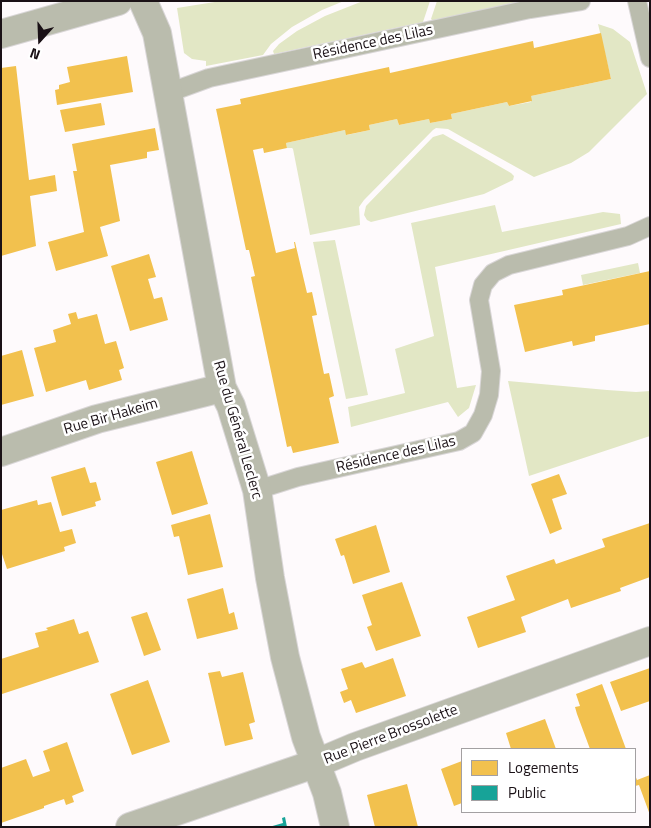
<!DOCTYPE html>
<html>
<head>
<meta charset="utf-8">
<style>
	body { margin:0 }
	#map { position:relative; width:651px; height:828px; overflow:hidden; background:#fefafc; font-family:"Titillium Web",sans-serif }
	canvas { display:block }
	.frame { position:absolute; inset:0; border:2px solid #1a1116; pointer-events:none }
	.legend { position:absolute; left:461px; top:748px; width:175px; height:65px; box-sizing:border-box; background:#fff; border:1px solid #a3a0a2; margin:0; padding:6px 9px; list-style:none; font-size:15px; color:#1a1116 }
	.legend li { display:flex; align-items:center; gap:10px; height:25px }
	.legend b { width:25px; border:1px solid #a3a0a2 }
	.north { position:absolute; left:15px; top:15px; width:50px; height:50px; -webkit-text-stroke:4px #fff; paint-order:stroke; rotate:200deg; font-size:14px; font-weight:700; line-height:20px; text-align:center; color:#1a1116 }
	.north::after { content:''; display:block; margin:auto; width:18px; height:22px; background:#1a1116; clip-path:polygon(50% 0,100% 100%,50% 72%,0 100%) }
</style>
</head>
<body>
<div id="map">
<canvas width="651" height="828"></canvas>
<div class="frame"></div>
<ul class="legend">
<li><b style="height:14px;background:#f2c14e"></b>Logements</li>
<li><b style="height:14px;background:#17a398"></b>Public</li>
</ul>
<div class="north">N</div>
</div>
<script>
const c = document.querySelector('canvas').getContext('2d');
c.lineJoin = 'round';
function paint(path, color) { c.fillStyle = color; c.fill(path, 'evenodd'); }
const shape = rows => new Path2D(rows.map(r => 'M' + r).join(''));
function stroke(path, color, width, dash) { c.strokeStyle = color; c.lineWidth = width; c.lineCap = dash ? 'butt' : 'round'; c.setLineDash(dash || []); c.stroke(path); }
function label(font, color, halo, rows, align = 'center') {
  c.font = font + ' "Titillium Web",sans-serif'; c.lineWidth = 5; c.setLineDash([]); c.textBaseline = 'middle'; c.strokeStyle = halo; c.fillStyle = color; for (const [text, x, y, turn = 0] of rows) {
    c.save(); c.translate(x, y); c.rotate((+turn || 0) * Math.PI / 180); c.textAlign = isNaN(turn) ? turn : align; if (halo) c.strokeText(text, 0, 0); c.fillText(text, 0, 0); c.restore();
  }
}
const green = shape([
	[221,1,344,1,322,10,292,27,271,44,263,55,206,66,206,61,192,59,184,53,177,8],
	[363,1,430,1,423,22,274,54,273,51,279,44,297,31,325,16],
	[437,1,522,1,433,21,431,19],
	[598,24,613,29,630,42,647,94,589,152,571,163,534,177,462,137,448,129,436,128,433,130,364,200,359,207,360,225,310,235,293,149,292,148,287,148,286,143,345,130,347,135,370,130,369,125,397,119,399,125,429,119,430,123,452,119,451,114,507,102,509,106,531,102,531,96,611,79],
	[443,134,511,173,514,176,513,180,484,194,371,222,367,220,364,215,366,206,433,137],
	[495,205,502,232,603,212,620,214,621,224,435,267,457,388,476,385,469,408,458,417,448,402,351,427,348,407,405,393,395,349,434,336,411,223],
	[335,240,368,395,346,399,313,242],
	[638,263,640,273,583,285,581,275],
	[508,381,607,390,636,392,650,391,650,436,529,476]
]);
const homes = shape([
	[601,33,611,79,531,96,532,101,509,106,507,102,451,114,452,119,430,123,429,119,399,125,397,119,369,125,370,130,346,135,345,130,286,143,287,148,264,153,263,148,253,150,276,253,295,248,294,242,295,242,307,293,312,292,317,315,312,316,324,374,329,373,334,396,329,398,339,443,293,453,291,446,287,447,251,277,255,276,249,250,246,250,216,109,241,104,240,99,389,67,390,73,533,41,534,48],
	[127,56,133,92,57,105,55,90,59,89,59,85,70,82,67,67],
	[16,66,29,180,55,175,57,191,30,196,36,246,1,256,1,68],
	[101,103,105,125,65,132,60,110],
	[155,128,159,150,147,152,147,158,110,165,120,221,100,227,108,256,56,271,48,242,84,232,73,171,77,171,72,144],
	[149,254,156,277,148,279,154,299,162,297,168,320,130,331,111,266],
	[650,271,650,324,595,336,595,341,573,346,572,341,525,352,514,305,563,295,562,290],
	[76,312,78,319,97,314,105,344,116,341,124,368,119,370,122,380,89,390,86,380,46,392,34,348,56,342,53,330,71,324,68,314],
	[22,350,34,396,1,405,1,356],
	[192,451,208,504,172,515,156,462],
	[85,467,90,483,96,482,101,500,95,502,96,506,62,516,51,477],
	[559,474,567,494,552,499,562,529,550,534,531,484],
	[37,500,38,505,51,502,60,532,72,529,76,543,64,547,65,551,7,569,2,554,1,554,1,510],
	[210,514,223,567,188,575,179,536,174,537,171,525],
	[650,523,650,577,620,588,621,591,571,608,568,599,521,617,526,632,478,648,467,617,515,600,506,576,554,559,556,564,605,547,602,539],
	[376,525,390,572,353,584,344,555,341,556,335,539],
	[402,582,421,636,376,651,367,627,372,625,362,595],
	[223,588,229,614,234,612,238,629,197,639,187,599],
	[147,612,161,650,144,656,131,617],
	[74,619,79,634,88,631,99,662,2,694,1,659,39,647,35,633,48,630,46,628],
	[393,658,406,696,356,713,351,700,344,703,340,692,348,689,341,669,362,662,365,668],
	[650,668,650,701,621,711,610,682],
	[220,671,222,677,243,672,255,722,249,724,253,739,225,746,208,673],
	[148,680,170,742,132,755,110,694],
	[602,684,626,749,615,749,615,748,590,749,577,714,575,707,580,706,576,694],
	[545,719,556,749,511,749,506,733],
	[67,742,84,791,72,796,74,802,66,805,64,799,44,806,44,808,1,823,1,768,26,759,33,777,50,771,43,751],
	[462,761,462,803,454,806,441,769],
	[635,775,637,780,650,775,650,815,639,785,635,786],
	[407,784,418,827,375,827,367,795]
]);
const public = shape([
	[285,817,287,827,269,827,283,823,282,818]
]);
const lane = shape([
	[637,1,650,58],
	[168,93,209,78,530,9,581,1],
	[257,490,298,477,459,441,473,433,483,415,489,395,491,371,479,300,483,285,493,273,509,265,628,236,650,226]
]);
const street = shape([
	[143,1,157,33,222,388,231,406,257,490,270,578,285,657,306,737,327,793,335,827],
	[1,34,118,1],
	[1,452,97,419,222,388],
	[130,827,317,763,355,747,650,641]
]);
const streetNames = [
	["Résidence des Lilas",373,43,-12],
	["Rue Bir Hakeim",111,417,-16],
	["Rue du Général Leclerc",237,430,74],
	["Résidence des Lilas",396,455,-13],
	["Rue Pierre Brossolette",391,735,-21]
];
paint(green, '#e2e7c5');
paint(homes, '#f2c14e');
paint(public, '#17a398');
stroke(lane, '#d9d6d7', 20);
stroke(street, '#d9d6d7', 30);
stroke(lane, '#babcad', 18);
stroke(street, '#babcad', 28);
label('15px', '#1a1116', '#fff', streetNames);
</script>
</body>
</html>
